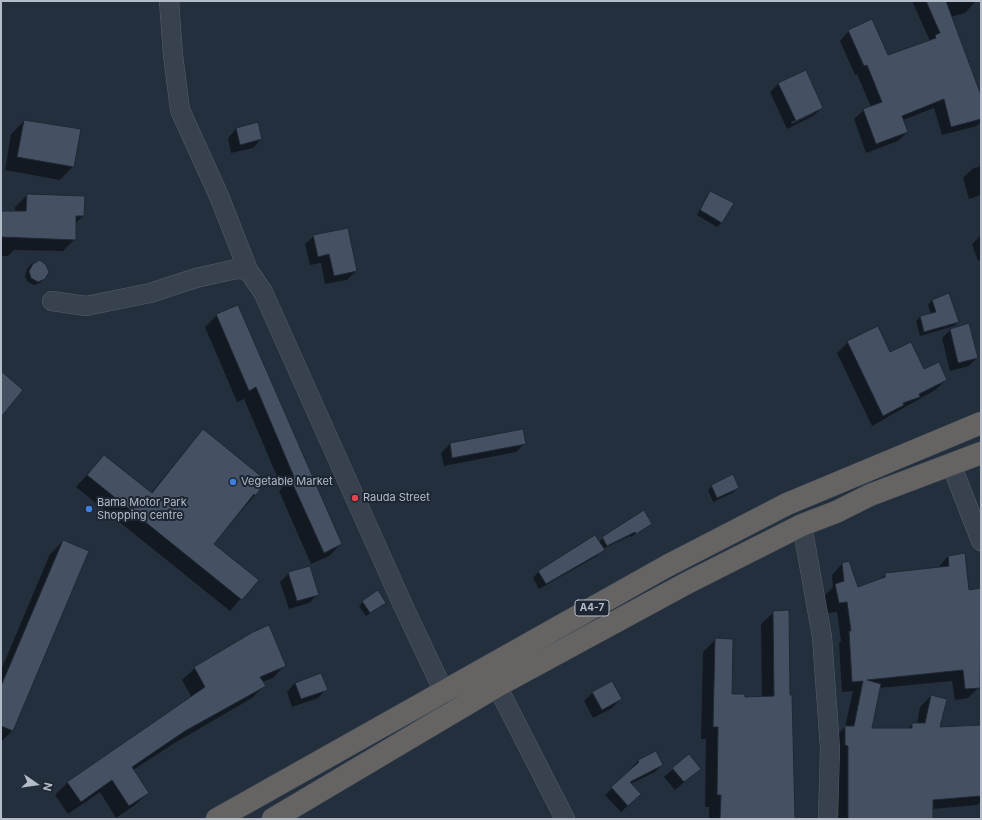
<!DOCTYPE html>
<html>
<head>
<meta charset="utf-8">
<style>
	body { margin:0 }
	#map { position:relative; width:982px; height:820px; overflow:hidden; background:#242f3e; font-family:Inter,sans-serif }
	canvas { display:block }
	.frame { position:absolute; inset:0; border:2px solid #b4bcc9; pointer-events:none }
	.north { position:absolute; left:16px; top:764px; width:40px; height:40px; -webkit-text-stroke:3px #1d2633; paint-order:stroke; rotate:103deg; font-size:11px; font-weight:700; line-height:16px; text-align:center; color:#b4bcc9 }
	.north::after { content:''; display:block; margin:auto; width:14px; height:18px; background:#b4bcc9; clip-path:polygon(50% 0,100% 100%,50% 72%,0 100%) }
</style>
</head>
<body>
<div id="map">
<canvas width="982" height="820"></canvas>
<div class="frame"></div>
<div class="north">N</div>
</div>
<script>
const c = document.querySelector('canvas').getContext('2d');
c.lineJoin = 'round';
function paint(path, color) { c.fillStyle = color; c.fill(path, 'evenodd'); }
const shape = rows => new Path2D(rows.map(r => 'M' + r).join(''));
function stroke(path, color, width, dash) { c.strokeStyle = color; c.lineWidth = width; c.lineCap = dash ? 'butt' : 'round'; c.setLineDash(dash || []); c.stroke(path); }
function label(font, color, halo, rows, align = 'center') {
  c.font = font + ' Inter,sans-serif'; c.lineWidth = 4; c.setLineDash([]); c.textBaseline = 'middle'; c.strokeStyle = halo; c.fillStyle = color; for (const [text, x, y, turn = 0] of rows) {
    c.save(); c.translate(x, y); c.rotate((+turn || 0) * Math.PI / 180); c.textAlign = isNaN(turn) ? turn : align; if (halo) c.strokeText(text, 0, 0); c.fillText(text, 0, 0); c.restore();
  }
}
const shadow = shape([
	[912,1,974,1,974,3,965,13,950,17,981,99,981,122,977,126,942,135,934,108,903,120,907,132,898,141,866,153,854,119,864,110,871,107,857,74,855,75,840,41,849,31,888,56,930,41],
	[779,83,822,108,813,116,787,129,770,92],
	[813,112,813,114,792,124,791,122],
	[24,121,73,166,60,180,5,170,11,134],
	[236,129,261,139,253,148,231,153,228,138],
	[981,166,981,195,969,199,963,178,972,169],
	[710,193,721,223,717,227,697,215,706,197],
	[27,195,83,216,75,224,75,239,63,251,14,250,8,256,1,256,1,212,15,212,15,207],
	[981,235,981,259,978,261,972,244],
	[314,236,356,271,347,280,325,284,321,263,310,265,305,244],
	[40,261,45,279,40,283,34,285,28,282,25,276,27,269,31,264],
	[949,295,958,322,954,326,920,336,916,321,920,317,931,314,928,305,932,300],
	[217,315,341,544,329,556,311,564,279,491,282,488,244,399,237,402,205,327],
	[950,330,977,358,969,366,950,371,942,338],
	[848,342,923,370,946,380,935,390,872,426,837,353],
	[203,430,255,495,213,544,257,580,230,611,76,487,104,456,150,494],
	[522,430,525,443,516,452,444,466,441,453,450,444],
	[712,486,738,487,734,492,713,502,708,490],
	[651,523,631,537,630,536,603,549,597,556,539,589,533,578,539,571,599,542,603,538],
	[63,541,12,731,1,742,1,670,50,554],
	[948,556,969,591,981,589,981,688,977,689,968,698,955,700,952,681,879,688,871,729,907,729,912,724,917,724,920,707,931,696,939,728,981,726,981,802,977,805,932,809,932,819,837,819,835,737,845,727,853,691,842,692,839,643,841,641,837,612,828,613,824,596,833,587,832,575,842,564,857,588,879,580,886,574,938,568],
	[289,573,318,594,309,603,289,609,280,582],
	[363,602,385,603,366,616,359,606],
	[774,612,789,696,794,819,709,819,709,807,705,807,706,739,701,739,703,652,716,639,731,695,744,698,762,697,761,624],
	[253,633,285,665,273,678,262,682,264,686,252,698,173,744,133,770,148,793,135,805,116,818,100,792,68,814,55,795,67,783,192,698,182,680,195,668],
	[295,683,326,689,318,698,292,707,287,692],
	[593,692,621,699,612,708,593,718,584,701],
	[656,752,662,765,655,772,630,784,633,801,621,812,605,795,632,770,631,768,638,761],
	[673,769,699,769,675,790,664,777]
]);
const building = shape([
	[926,1,946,1,981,95,981,119,951,127,944,99,902,116,908,132,876,144,863,109,882,102,867,65,864,66,848,30,872,19,888,55,936,38,935,35,940,33,926,1],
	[806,70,823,108,796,121,778,83,806,70],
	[24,120,81,129,74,167,17,157,24,120],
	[258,122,262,139,240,145,236,128,258,122],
	[710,191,734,203,722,223,700,210,710,191],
	[27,194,85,196,84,216,76,216,76,240,1,237,1,211,26,211,27,194],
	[348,228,357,271,334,276,329,254,318,257,313,235,348,228],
	[40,260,46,265,49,272,45,279,38,282,31,278,29,271,33,264,40,260],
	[949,293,959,322,924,332,920,316,936,312,932,300,949,293],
	[238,305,342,544,324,553,290,478,294,477,256,387,249,391,216,314,238,305],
	[969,323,978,358,958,363,950,329,969,323],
	[878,326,890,352,911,342,924,369,939,362,947,380,919,394,920,397,903,403,904,405,883,416,847,341,878,326],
	[1,371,23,390,1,417,1,371],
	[203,429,267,481,255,496,254,494,214,544,259,580,242,600,87,475,104,455,152,493,203,429],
	[523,429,526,444,452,458,450,443,523,429],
	[733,474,739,488,717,498,711,485,733,474],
	[644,510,652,524,636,534,635,532,607,546,602,537,644,510],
	[595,535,605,550,546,584,538,571,595,535],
	[63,540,89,551,13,731,1,726,1,686,63,540],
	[965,553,969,590,981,588,980,688,965,689,963,670,867,680,881,684,872,728,912,728,912,723,925,723,931,695,947,699,940,727,981,725,981,796,933,800,933,819,848,819,848,746,845,745,845,726,854,726,863,681,852,682,849,631,851,631,847,602,839,603,835,584,844,581,842,563,849,561,858,587,885,577,885,573,949,566,948,556,965,553],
	[310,566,319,595,297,601,288,572,310,566],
	[378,590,386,603,370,613,362,601,378,590],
	[789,610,790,695,792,695,795,819,720,819,721,795,717,795,718,727,713,727,715,638,733,639,732,694,745,694,745,697,774,696,773,611,789,610],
	[269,625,286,666,260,677,266,686,185,731,132,767,149,793,129,806,112,780,81,802,67,782,205,687,194,667,253,632,269,625],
	[321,673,328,690,301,699,295,683,321,673],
	[612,681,622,699,602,710,592,692,612,681],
	[656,751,663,765,630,782,641,794,628,806,611,787,639,762,638,760,656,751],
	[689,754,701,769,684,782,672,768,689,754]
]);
const minor = shape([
	[169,1,173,55,180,110,219,196,248,270],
	[52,301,86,306,150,293,196,278,236,269,248,270,263,292,402,603,450,705],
	[951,464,981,541],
	[802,525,822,637,830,748,828,819],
	[497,686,565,819]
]);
const trunk = shape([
	[217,819,667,566,787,504,981,423],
	[273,819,497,686,687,583,802,525,836,512,870,495,981,453]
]);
const markers = [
	[233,482,4,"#3f7fe0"],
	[355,498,4,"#e0444e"],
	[89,509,4,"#3f7fe0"]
];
const shields = [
	[592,608,34]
];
const shieldNames = [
	["A4-7",592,608]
];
const poiNames = [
	["Vegetable Market",241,482],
	["Rauda Street",363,498],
	["Bama Motor Park",97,503],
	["Shopping centre",97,516]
];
paint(shadow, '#0007');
paint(building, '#455162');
stroke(building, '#1f2835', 1);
stroke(minor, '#565f6c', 20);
stroke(trunk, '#434c59', 23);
stroke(minor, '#38414e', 19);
stroke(trunk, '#656462', 22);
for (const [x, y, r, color] of markers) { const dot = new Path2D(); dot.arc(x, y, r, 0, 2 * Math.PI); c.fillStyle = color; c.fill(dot); stroke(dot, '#1d2633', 1.5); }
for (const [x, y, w] of shields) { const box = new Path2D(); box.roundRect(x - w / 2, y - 8, w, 16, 3); c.fillStyle = '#1d2633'; c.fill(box); stroke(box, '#b4bcc9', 1); }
label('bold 10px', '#b4bcc9', null, shieldNames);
label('11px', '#b4bcc9', '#1d2633', poiNames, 'left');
</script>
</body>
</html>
